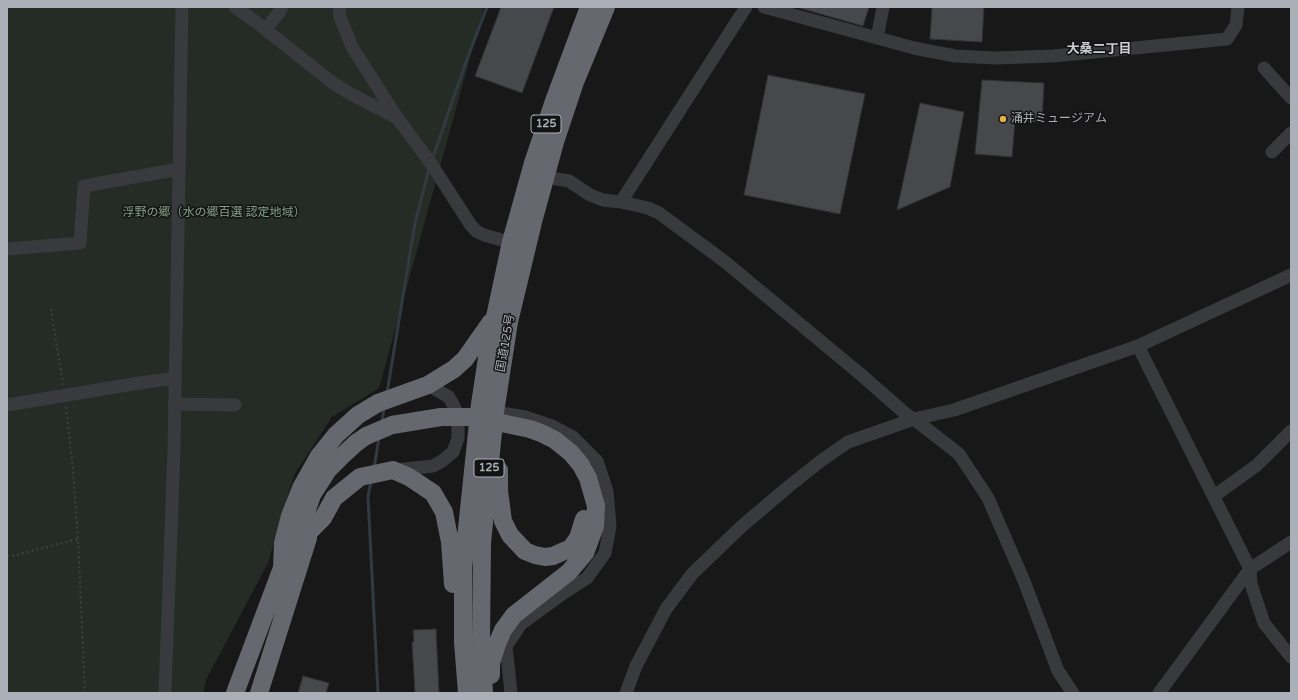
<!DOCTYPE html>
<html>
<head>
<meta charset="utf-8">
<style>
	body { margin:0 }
	#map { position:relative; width:1298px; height:700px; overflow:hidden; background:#181819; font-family:"Varela Round",sans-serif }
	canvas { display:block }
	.frame { position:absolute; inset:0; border:8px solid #abafb8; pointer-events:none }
</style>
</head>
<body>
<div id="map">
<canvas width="1298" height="700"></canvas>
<div class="frame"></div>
</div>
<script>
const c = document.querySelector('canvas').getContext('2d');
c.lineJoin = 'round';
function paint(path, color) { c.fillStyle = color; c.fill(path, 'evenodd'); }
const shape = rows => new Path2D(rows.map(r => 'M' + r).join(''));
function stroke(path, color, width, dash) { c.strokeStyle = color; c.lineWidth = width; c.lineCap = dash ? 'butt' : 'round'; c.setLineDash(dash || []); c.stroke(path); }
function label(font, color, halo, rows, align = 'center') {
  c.font = font + ' "Varela Round","Noto Sans JP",sans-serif'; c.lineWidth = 3; c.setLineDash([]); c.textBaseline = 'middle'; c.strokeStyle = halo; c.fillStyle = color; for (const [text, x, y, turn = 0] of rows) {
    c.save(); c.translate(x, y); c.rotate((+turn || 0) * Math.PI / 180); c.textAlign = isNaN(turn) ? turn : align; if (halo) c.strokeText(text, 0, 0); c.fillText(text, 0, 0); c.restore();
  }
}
const green = shape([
	[7,7,484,7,379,388,332,417,294,475,268,563,206,680,203,693,7,693]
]);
const stream = shape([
	[432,160,466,62,487,7],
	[387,393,415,223,429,169],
	[382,423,384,406],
	[374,468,379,438],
	[371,481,368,497,378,693]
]);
const building = shape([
	[501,7,554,7,522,93,475,76,501,7],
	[796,7,869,7,863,26,796,7],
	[932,7,984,7,982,42,930,39,932,7],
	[768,75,865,94,840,214,744,195,768,75],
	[982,80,1044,83,1042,122,1015,121,1012,157,975,154,982,80],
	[920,103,964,112,950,187,897,210,920,103],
	[436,629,439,693,415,693,412,642,414,642,413,630,436,629],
	[303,676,329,683,326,693,298,693,303,676]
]);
const path = shape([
	[51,309,63,385],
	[66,407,73,469,78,539,85,693],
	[7,556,16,555,78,539]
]);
const minor = shape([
	[235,7,256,22,333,83,349,93,397,118],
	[339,7,340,17,352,47,398,119,430,162,470,224,476,231,484,235,520,245],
	[764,7,914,48,955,56,996,58,1053,56,1227,39,1236,25,1238,7],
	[266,29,280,11,282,7],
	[877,38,883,7],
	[1264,68,1291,98],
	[1272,152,1291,133],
	[545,177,569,181,590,195,603,200,621,202,648,208,659,213,724,261,859,373,907,415,914,419,959,454,988,498,1024,581,1058,671,1073,693],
	[621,202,746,7],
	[7,249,80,243,84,186,179,169],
	[1138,346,1250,569,1251,584,1264,623,1291,657],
	[174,404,235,405],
	[7,405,133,384,175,378],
	[495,412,525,417,552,426,573,437,597,461,607,491,610,526,605,553,587,578,565,592,521,624,506,646,511,693],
	[396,470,433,466,442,461,453,452,458,438,458,414,449,397,428,385],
	[1214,496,1257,465,1291,431],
	[165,693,174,449,182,7],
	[626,693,636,666,666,609,692,574,742,526,788,487,822,460,848,442,914,419,954,410,1138,346,1291,275],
	[1159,693,1250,569,1291,542]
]);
const highway = shape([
	[499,470,499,491,503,521,510,535,525,551,535,555,545,557,553,556,571,548,578,538,584,519],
	[311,530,323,518,334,498,360,477,393,470,409,477,433,493,444,512,450,542,453,584],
	[282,568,283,543,290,516,301,488,319,456,336,435,358,415,378,403,428,385,454,369,465,359,491,322],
	[491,675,491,663,497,644,503,630,514,615,569,572,585,553,595,526,596,506],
	[235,693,282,568,294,549,312,495,328,470,343,455,356,443],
	[259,693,308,538],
	[467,693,463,642,463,567,480,404,489,345,511,242,533,163,554,101,589,7],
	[484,693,481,640,482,543,495,412,509,322,534,218,555,142,575,82,606,7]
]);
const highwayBridge = shape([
	[356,443,366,436,392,425,441,417,473,417,530,429,541,433,555,440,571,453,581,465,588,478,596,506]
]);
const markers = [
	[1003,119,4,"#dfb14a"]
];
const shields = [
	[546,124,30],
	[489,468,30]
];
const shieldNames = [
	["125",546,124],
	["125",489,468]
];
const poiNames = [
	["涌井ミュージアム",1011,119]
];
const parkNames = [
	["浮野の郷（水の郷百選 認定地域）",214,213]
];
const streetNames = [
	["国道125号",506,343,-80]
];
const neighbourhoodNames = [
	["大桑二丁目",1099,50]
];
paint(green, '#242c25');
stroke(stream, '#323a41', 3);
paint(building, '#47484c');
stroke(building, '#323235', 1);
stroke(path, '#3f4145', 2, [2, 3]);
stroke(minor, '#393a3e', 13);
stroke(highway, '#65686e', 18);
stroke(highwayBridge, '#65686e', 18);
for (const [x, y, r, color] of markers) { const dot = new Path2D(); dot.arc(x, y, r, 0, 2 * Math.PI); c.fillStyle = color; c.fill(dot); stroke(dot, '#131314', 1.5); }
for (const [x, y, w] of shields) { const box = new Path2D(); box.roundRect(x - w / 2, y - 9, w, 18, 3); c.fillStyle = '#131314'; c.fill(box); stroke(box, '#abafb8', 1); }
label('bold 11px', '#abafb8', null, shieldNames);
label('12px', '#abafb8', '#131314', poiNames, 'left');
label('12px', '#84a187', '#131314', parkNames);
label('12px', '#abafb8', '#131314', streetNames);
label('bold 13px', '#ccced4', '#131314', neighbourhoodNames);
</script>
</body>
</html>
